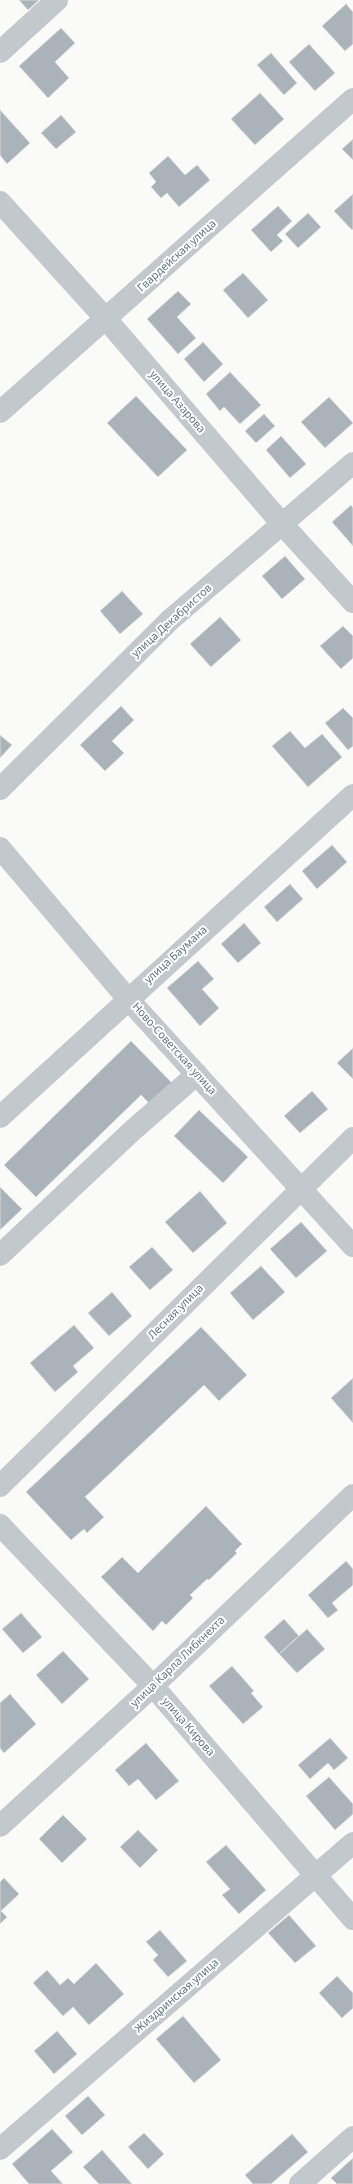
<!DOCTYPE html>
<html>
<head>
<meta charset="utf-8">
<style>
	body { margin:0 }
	canvas { display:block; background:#fafaf8 }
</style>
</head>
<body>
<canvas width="353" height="2184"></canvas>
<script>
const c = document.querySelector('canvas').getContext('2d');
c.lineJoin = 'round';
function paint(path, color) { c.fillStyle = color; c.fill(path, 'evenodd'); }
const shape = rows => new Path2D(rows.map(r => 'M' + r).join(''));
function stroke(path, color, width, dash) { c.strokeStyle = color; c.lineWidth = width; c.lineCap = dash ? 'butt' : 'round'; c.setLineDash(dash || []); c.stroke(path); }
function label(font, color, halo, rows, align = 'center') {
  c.font = font + ' "Noto Sans",sans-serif'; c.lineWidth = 4; c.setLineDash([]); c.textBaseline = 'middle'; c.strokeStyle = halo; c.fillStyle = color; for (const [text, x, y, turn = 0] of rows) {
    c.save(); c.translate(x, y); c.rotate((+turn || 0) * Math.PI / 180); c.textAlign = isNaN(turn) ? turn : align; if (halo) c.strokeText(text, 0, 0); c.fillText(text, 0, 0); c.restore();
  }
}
const building = shape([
	[19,0,39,0,28,10,19,0],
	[346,4,353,12,353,44,345,51,322,26,346,4],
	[61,28,75,43,55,62,69,78,48,98,19,66,61,28],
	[309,44,335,73,315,91,289,62,309,44],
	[271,53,297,83,284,95,257,65,271,53],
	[260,93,284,119,255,145,231,119,260,93],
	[0,110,30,143,7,164,0,155,0,110],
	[61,115,76,132,56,149,41,133,61,115],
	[353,139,353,160,342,149,353,139],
	[168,156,185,175,197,165,210,180,179,207,167,193,161,198,151,187,156,182,149,173,168,156],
	[353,194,353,229,352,230,334,211,353,194],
	[278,206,292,221,277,235,283,241,271,252,251,230,278,206],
	[308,213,321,227,298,248,285,234,308,213],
	[243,273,268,300,248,318,223,290,243,273],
	[178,291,191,304,177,317,196,338,178,354,147,319,178,291],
	[203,342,223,364,204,382,184,359,203,342],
	[230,372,261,405,240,424,224,407,220,411,206,394,230,372],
	[136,396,187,450,158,477,107,423,136,396],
	[329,397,353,423,325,448,301,422,329,397],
	[264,414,275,426,256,443,245,431,264,414],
	[281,436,306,464,290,478,266,450,281,436],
	[351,505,353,508,353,546,332,522,351,505],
	[285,556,305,579,282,599,262,576,285,556],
	[122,591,143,614,120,634,100,611,122,591],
	[220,617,241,640,211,667,190,644,220,617],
	[343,626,353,636,353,658,341,669,320,646,343,626],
	[121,706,134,720,112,741,124,753,105,771,80,745,121,706],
	[343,708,353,718,353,746,348,750,325,723,343,708],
	[290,731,305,748,322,734,342,757,308,787,272,746,290,731],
	[0,735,12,745,0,758,0,735],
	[332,845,347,862,317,889,302,871,332,845],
	[290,884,303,899,277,922,264,907,290,884],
	[244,923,261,943,238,963,221,944,244,923],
	[198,961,214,979,202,989,219,1008,200,1026,167,988,198,961],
	[131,1041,173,1084,151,1105,141,1095,36,1197,4,1165,131,1041],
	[353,1048,353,1079,337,1063,353,1048],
	[312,1091,328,1109,300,1133,284,1116,312,1091],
	[199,1110,248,1157,223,1183,174,1136,199,1110],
	[0,1187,22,1209,0,1230,0,1187],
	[200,1191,227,1223,193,1253,165,1222,200,1191],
	[301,1222,327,1251,296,1278,270,1249,301,1222],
	[152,1247,173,1270,150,1290,129,1267,152,1247],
	[261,1266,285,1292,253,1320,230,1293,261,1266],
	[112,1292,132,1316,109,1336,88,1313,112,1292],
	[74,1325,94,1348,73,1366,78,1372,55,1392,30,1363,74,1325],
	[201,1327,247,1375,219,1401,204,1385,85,1497,104,1517,87,1533,84,1529,71,1540,26,1492,201,1327],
	[353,1378,353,1423,331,1398,353,1378],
	[206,1506,242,1544,235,1551,237,1553,209,1580,207,1579,190,1595,193,1598,166,1625,162,1621,153,1631,101,1577,122,1557,138,1573,206,1506],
	[346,1561,353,1569,353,1585,332,1603,338,1610,328,1618,308,1595,346,1561],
	[21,1613,42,1637,23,1653,2,1629,21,1613],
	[284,1619,299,1636,279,1654,264,1637,284,1619],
	[307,1629,325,1649,297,1673,279,1654,307,1629],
	[63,1651,89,1679,62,1704,36,1675,63,1651],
	[232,1666,254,1691,251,1693,263,1707,243,1724,209,1686,232,1666],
	[10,1694,36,1724,4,1753,0,1748,0,1703,10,1694],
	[330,1738,348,1758,334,1770,328,1763,310,1779,298,1765,330,1738],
	[146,1743,179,1781,156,1800,138,1779,129,1786,115,1770,146,1743],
	[329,1777,353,1804,353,1814,335,1830,306,1796,329,1777],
	[63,1815,87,1839,62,1863,39,1839,63,1815],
	[138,1830,158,1850,140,1868,120,1847,138,1830],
	[226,1845,266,1890,239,1914,222,1895,230,1889,206,1862,226,1845],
	[4,1878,19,1894,1,1911,7,1917,0,1924,0,1882,4,1878],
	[289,1915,316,1946,295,1963,268,1933,289,1915],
	[160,1930,187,1961,168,1977,153,1960,158,1955,146,1942,160,1930],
	[96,1963,124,1994,89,2025,73,2007,63,2016,33,1983,47,1970,60,1985,68,1978,74,1984,96,1963],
	[337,1976,353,1993,353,2008,342,2018,319,1993,337,1976],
	[183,2016,221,2060,194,2083,156,2039,183,2016],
	[57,2031,77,2054,54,2074,34,2051,57,2031],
	[88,2096,105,2115,82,2135,65,2116,88,2096],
	[52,2129,73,2152,51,2171,63,2184,29,2184,12,2164,52,2129],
	[144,2133,164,2154,148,2169,128,2147,144,2133],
	[292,2134,308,2152,271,2184,253,2184,245,2175,292,2134],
	[102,2150,132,2184,99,2184,83,2167,102,2150],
	[353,2158,353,2184,337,2184,331,2178,353,2158]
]);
const minor = shape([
	[0,52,57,0],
	[0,202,106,319,283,525,353,602],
	[0,412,353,99],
	[0,789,170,620,353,463],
	[0,848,128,999,353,1246],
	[0,1117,353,795],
	[0,1255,132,1131,197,1074],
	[0,1486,353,1138],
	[0,1525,153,1686,353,1919],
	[0,1826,153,1686,353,1495],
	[0,2149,353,1843],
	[300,2184,353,2137]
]);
const streetNames = [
	["Гвардейская улица",177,256,-42],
	["улица Азарова",177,402,49],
	["улица Декабристов",172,621,-42],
	["улица Баумана",176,955,-42],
	["Ново-Советская улица",174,1049,48],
	["Лесная улица",176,1312,-45],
	["улица Карла Либкнехта",178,1662,-44],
	["улица Кирова",188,1727,49],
	["Жиздринская улица",177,1996,-41]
];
paint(building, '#aab3b9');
stroke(building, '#dcdcda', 1);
stroke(minor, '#c3c8cc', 22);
label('11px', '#657683', '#fff', streetNames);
</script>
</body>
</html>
